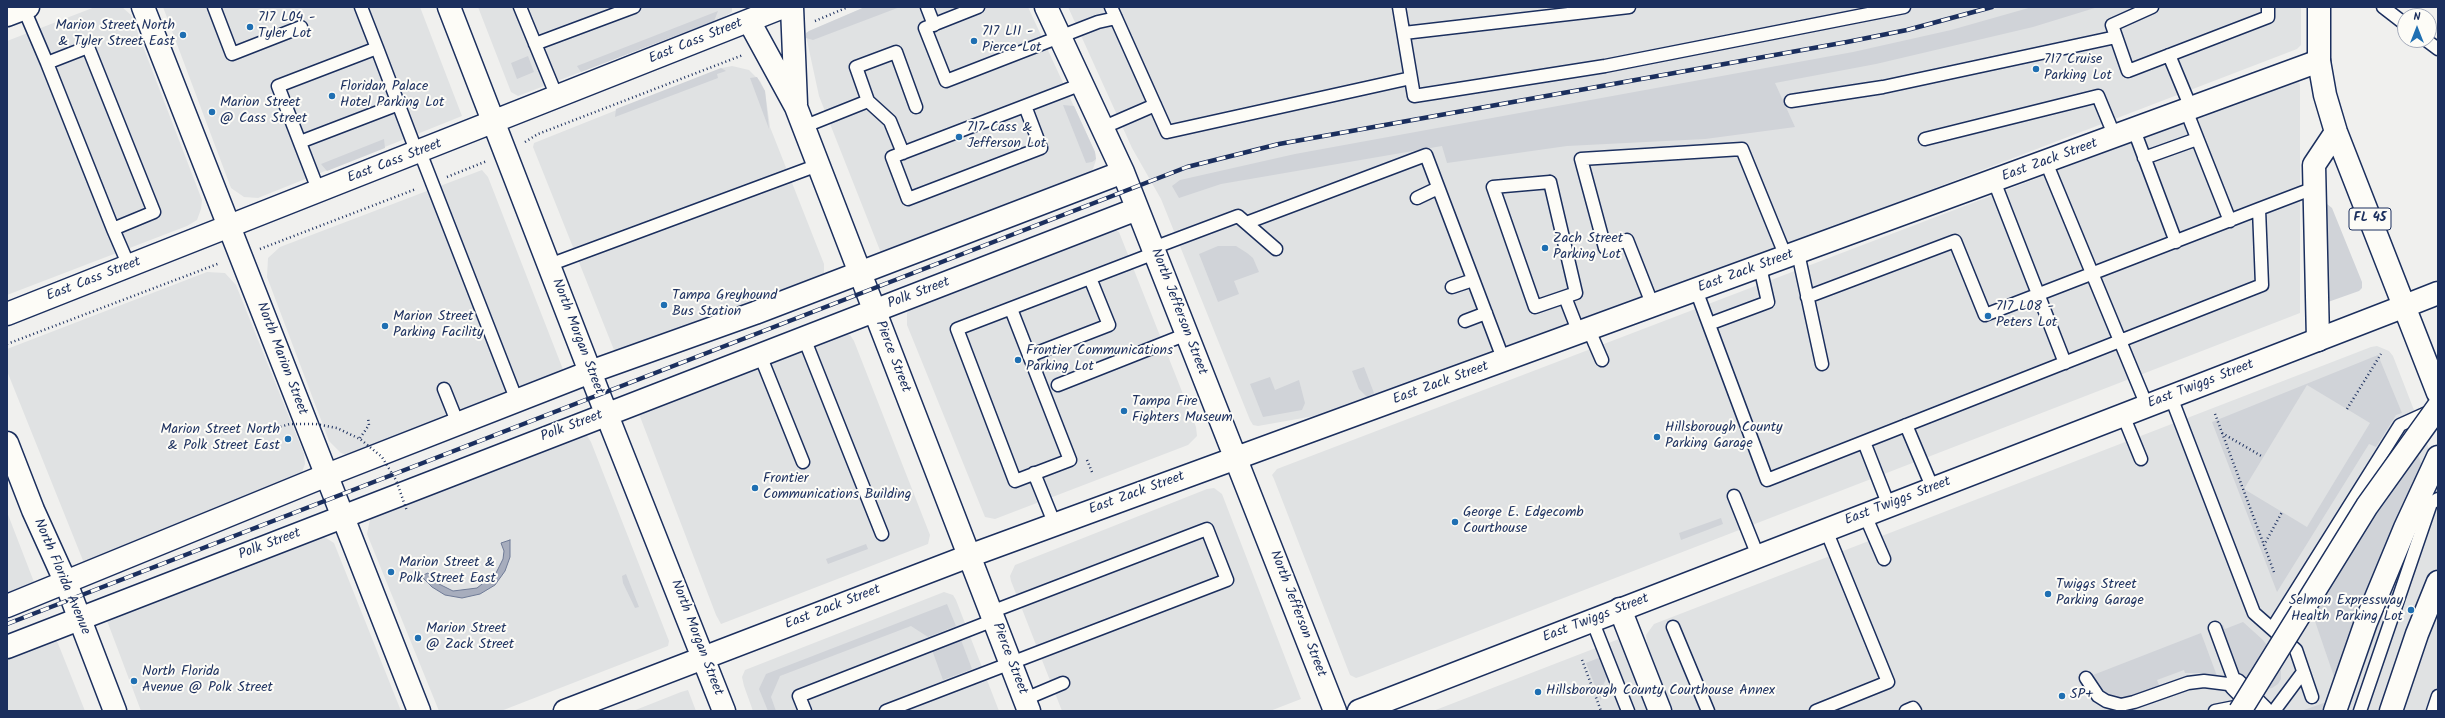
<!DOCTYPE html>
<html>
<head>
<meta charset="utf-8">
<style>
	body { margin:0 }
	#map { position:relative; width:2445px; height:718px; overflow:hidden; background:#f0f0ee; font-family:Kalam,sans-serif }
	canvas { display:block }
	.frame { position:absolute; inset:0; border:8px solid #1b2f5e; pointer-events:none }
	.north { position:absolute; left:2397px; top:8px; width:40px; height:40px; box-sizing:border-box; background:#fdfcf7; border:1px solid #a3aaba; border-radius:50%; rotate:0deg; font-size:11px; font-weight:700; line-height:16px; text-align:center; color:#1b2f5e }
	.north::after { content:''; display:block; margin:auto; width:14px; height:18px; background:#1f6fb2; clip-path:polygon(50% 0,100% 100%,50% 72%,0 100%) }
</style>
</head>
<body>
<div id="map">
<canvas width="2445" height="718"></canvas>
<div class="frame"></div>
<div class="north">N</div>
</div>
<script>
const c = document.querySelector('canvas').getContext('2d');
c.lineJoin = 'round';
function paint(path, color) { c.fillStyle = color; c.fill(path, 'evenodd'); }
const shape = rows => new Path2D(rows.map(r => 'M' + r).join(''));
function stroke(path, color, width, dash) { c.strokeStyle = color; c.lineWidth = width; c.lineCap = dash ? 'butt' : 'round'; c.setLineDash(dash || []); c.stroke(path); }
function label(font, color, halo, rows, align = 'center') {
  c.font = font + ' Kalam,sans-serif'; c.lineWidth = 4; c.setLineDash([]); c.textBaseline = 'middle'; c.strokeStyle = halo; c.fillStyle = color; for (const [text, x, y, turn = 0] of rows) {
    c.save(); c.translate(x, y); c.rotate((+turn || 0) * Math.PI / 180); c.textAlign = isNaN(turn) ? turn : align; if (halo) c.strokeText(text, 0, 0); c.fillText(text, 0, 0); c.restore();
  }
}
const built = shape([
	[95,7,122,7,131,15,202,200,201,209,197,220,187,226,7,295,7,41],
	[163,7,420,7,462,116,258,198,244,197,231,188],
	[478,7,732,7,732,12,724,17,518,96,511,92],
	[865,7,1028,7,1095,152,1096,160,1093,169,1087,175,881,253,819,96,806,36,809,31],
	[1068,7,2301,7,2301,45,2297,49,1365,407,1258,426,1253,425,1250,420,1161,199,1132,148],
	[732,66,749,70,760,81,765,91,770,127,824,264,824,273,820,276,616,355,533,147,534,143,722,68],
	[2294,80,2297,80,2300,84,2300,313,1362,676,1356,678,1350,675,1274,479,1272,475,1277,469],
	[482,170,488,177,564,372,349,456,341,453,329,441,267,277,268,258,280,247],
	[1114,229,1119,232,1196,427,1197,436,1188,445,995,519,985,517,907,325,907,313,910,308],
	[207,272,225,273,236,285,304,454,305,464,302,472,298,479,84,563,7,371,7,349],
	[845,334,850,335,854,341,930,535,928,544,721,624,716,615,639,414,641,411],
	[2377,346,2389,351,2393,356,2438,472,2438,711,1673,711,1647,644,1646,635,1654,624,2371,347],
	[586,434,591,442,669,641,668,646,501,711,439,711,367,534,370,519,375,514],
	[1214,488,1222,494,1301,699,1270,711,1062,711,1011,581,1010,576,1015,565,1207,489],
	[7,512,34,582,7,593],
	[323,536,334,543,401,711,141,711,106,618],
	[944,592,953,595,956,600,999,711,753,711,744,686,742,677,745,670],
	[55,636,85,711,7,711,7,654],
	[1619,639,1647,711,1433,711],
	[688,690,696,711,633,711,681,692]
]);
const green = shape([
	[865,7,900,7,813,40,806,38,806,33,809,31],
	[2032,7,2098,7,2033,27,1876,64,1775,83,1795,127,1705,139,1567,146,1447,163,1442,146,1221,184,1179,198,1172,186,1180,180,1295,154,1853,52,1951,30],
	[718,11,714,21,581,72,577,66],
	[528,56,534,72,517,79,511,63],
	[721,68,726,71,717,74,718,78,615,117,616,109],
	[757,77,765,91,769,129,750,78],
	[1063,105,1074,106,1095,152,1096,159,1092,162,1086,163],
	[384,139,385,148,327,171,321,164],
	[2327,204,2332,208,2362,282,2362,288,2359,291,2328,302,2325,205],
	[1218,246,1236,246,1247,253,1253,258,1259,272,1234,281,1239,294,1218,302,1199,254],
	[2378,355,2402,413,2396,415,2376,447,2369,444,2277,592,2212,422],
	[2307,385,2370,423,2307,527,2244,489],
	[1364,367,1374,393,1367,397,1359,389,1352,371],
	[1270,377,1275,390,1299,380,1305,403,1302,410,1263,417,1250,384],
	[2410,433,2431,490,2427,492,2348,711,2301,711,2341,697,2305,592],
	[1721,518,1723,524,1681,540,1679,533],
	[866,544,868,549,828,564,826,559],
	[626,574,639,607,635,608,623,583,622,576],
	[947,604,956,626,928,637,911,626,780,676,771,697,776,711,768,711,759,689,766,674],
	[2243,622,2263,640,2281,665,2281,679,2278,684,2272,688,2260,690,2242,679,2236,669,2219,626,2223,625,2225,629],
	[2201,633,2217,676,2204,673,2185,673,2184,670,2157,680,2160,688,2123,701,2102,693,2095,685,2093,675],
	[961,640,972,669,943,680,932,650],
	[1601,657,1607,677,1602,688,1601,701,1586,663]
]);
const water = shape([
	[510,540,510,557,505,571,495,585,480,594,462,598,445,595,432,587,421,576,428,573,439,584,453,591,477,588,496,573,503,559,504,551,501,543,510,540]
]);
const path = shape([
	[815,21,848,7],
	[525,142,538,134,743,55],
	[447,177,487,161],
	[260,249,416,189],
	[7,344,220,263],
	[2347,409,2381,354],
	[2215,414,2264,545],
	[2222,433,2263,457],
	[360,438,369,425,368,418],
	[1087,460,1092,472],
	[2274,572,2264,545,2282,512],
	[1582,660,1601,711]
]);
const lane = shape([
	[214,7,232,54,301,27],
	[361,7,377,48],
	[520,7,557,97],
	[927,7,934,25],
	[978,7,925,28,946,81,1098,22,1116,18],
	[1111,7,1167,132,1411,78],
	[1399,7,1414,96,1605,66,1904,7],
	[2152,7,2112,25,2128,71,2268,17,2268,7],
	[2383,7,2405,24],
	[24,9,47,63],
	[1404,33,1629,7],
	[2426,40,2438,49],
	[535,44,634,7],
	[2169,55,2191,108],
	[1791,101,1883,87,2116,37],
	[1025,106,1041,148,908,199,892,157,1082,84],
	[2186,110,2230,221],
	[803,127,868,101],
	[1102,128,1155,105],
	[2134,130,2176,242],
	[1925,139,2098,96,2115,137],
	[300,142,399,104],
	[420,152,517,401],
	[903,153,890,121,868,101,856,67,896,52,916,107],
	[2144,158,2197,139],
	[2046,162,2147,406],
	[1994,181,2065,363],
	[1550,182,1576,293,1535,307,1493,187,1550,182],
	[319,192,278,86,377,48,417,153],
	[1417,198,1438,188],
	[1246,223,1426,155,1504,361],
	[113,229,154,212,88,47,47,63,113,229,129,266],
	[1153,248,1238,216,1276,249],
	[1798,253,1822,364],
	[549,265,818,165],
	[1452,287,1473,280],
	[1696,290,1767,480,2262,285,2259,209,2314,188],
	[1565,297,1579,333],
	[1807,297,1955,241,1985,315,2259,209],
	[1653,306,1627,240,1605,248,1581,159,1742,149,1786,257],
	[1011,309,1070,460,1015,481,957,329,1155,253],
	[1465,321,1486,313],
	[1709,324,1768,302,1760,267],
	[1589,330,1602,360],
	[804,338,882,534],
	[760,355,803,462],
	[1029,356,1109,325,1090,278],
	[1058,385,1187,334],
	[444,389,458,424],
	[2171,397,2254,613,2296,650,2312,697],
	[2123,415,2141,459],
	[1906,425,1933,489],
	[1864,442,1889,506],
	[1034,473,1055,525],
	[1734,496,1758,556],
	[1865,515,1884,559],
	[1592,620,1628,711],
	[1673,627,1708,711],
	[2272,629,2400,425,2431,411],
	[2086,678,2098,696,2106,701,2121,705,2134,702,2188,683,2204,681,2236,685,2215,628],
	[1025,699,1063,683],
	[805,711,799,696,994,620],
	[886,711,1227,580,1207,529,991,612],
	[1816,711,1888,682,1826,530],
	[1906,711,1913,708,1915,711],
	[2215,711,2245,705],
	[2274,711,2303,672],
	[2360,711,2431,503,2438,499],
	[2433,711,2438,696]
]);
const street = shape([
	[143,7,419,711],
	[1620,609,1660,711],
	[2236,685,2262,711]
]);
const secondary = shape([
	[449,7,599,395,724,711],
	[792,7,796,104],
	[1046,7,1123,172,1335,711],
	[7,15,28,7],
	[749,21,796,107,1029,711],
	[7,314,783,7],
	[7,606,327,475,590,372,755,313,1123,172],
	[7,647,1137,209],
	[565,711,969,556,2319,61],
	[1359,711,2405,306]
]);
const primary = shape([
	[2319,7,2319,61,2325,95,2336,132,2438,393],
	[2405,306,2438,293],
	[2318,340,2314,165,2336,132],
	[7,443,33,510,66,583,115,711]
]);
const highway = shape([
	[2335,711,2366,622,2405,528,2438,457],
	[2391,711,2417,634,2438,582]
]);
const rail = shape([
	[7,624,1187,167,1279,144,1847,42,1907,30,1992,7]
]);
const pathBridge = shape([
	[265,431,290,424,316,424,337,428,360,439,382,457,396,480,407,511]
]);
const highwayBridge = shape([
	[2240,711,2367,506,2438,407]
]);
const markers = [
	[250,27,4,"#1f6fb2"],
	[183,35,4,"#1f6fb2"],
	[974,41,4,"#1f6fb2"],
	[2036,69,4,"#1f6fb2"],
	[332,96,4,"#1f6fb2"],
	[212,112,4,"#1f6fb2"],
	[959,137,4,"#1f6fb2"],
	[1545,248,4,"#1f6fb2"],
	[664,305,4,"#1f6fb2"],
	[1988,316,4,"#1f6fb2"],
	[385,326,4,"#1f6fb2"],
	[1018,360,4,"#1f6fb2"],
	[1124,411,4,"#1f6fb2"],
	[1657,437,4,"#1f6fb2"],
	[288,439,4,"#1f6fb2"],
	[755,488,4,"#1f6fb2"],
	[1455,522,4,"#1f6fb2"],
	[391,572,4,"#1f6fb2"],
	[2048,594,4,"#1f6fb2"],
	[2411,610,4,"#1f6fb2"],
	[418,638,4,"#1f6fb2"],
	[134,681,4,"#1f6fb2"],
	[1538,692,4,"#1f6fb2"],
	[2062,696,4,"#1f6fb2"]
];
const shields = [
	[2370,219,42]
];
const shieldNames = [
	["FL 45",2370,219]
];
const poiNames = [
	["717 L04 -",258,19],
	["Tyler Lot",258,35],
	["Marion Street North",175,27,"right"],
	["& Tyler Street East",175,43,"right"],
	["717 L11 -",982,33],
	["Pierce Lot",982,49],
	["717 Cruise",2044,61],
	["Parking Lot",2044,77],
	["Floridan Palace",340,88],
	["Hotel Parking Lot",340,104],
	["Marion Street",220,104],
	["@ Cass Street",220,120],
	["717 Cass &",967,129],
	["Jefferson Lot",967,145],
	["Zach Street",1553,240],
	["Parking Lot",1553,256],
	["Tampa Greyhound",672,297],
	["Bus Station",672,313],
	["717 L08 -",1996,308],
	["Peters Lot",1996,324],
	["Marion Street",393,318],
	["Parking Facility",393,334],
	["Frontier Communications",1026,352],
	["Parking Lot",1026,368],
	["Tampa Fire",1132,403],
	["Fighters Museum",1132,419],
	["Hillsborough County",1665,429],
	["Parking Garage",1665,445],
	["Marion Street North",280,431,"right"],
	["& Polk Street East",280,447,"right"],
	["Frontier",763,480],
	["Communications Building",763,496],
	["George E. Edgecomb",1463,514],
	["Courthouse",1463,530],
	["Marion Street &",399,564],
	["Polk Street East",399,580],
	["Twiggs Street",2056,586],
	["Parking Garage",2056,602],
	["Selmon Expressway",2403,602,"right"],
	["Health Parking Lot",2403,618,"right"],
	["Marion Street",426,630],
	["@ Zack Street",426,646],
	["North Florida",142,673],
	["Avenue @ Polk Street",142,689],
	["Hillsborough County Courthouse Annex",1546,692],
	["SP+",2070,696]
];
const streetNames = [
	["East Cass Street",696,42,-22],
	["East Zack Street",2050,161,-20],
	["East Cass Street",395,162,-21],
	["East Zack Street",1746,272,-20],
	["East Cass Street",94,280,-21],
	["Polk Street",919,294,-21],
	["North Jefferson Street",1178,312,69],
	["North Morgan Street",577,337,69],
	["Pierce Street",892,357,69],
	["North Marion Street",281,359,69],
	["East Zack Street",1441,384,-20],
	["East Twiggs Street",2201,385,-21],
	["Polk Street",572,427,-21],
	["East Zack Street",1137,494,-20],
	["East Twiggs Street",1898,502,-21],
	["Polk Street",270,545,-21],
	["North Florida Avenue",61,577,67],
	["East Zack Street",833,608,-21],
	["North Jefferson Street",1297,614,69],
	["East Twiggs Street",1596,619,-21],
	["North Morgan Street",696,638,69],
	["Pierce Street",1009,659,69]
];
paint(built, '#e0e2e3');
paint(green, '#d0d3d8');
paint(water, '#a7adbd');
stroke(water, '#6f7b97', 1);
stroke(lane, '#1b2f5e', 15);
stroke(street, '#1b2f5e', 25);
stroke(secondary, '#1b2f5e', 25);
stroke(primary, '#1b2f5e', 25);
stroke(highway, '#1b2f5e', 25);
stroke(path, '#1b2f5e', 2.5, [1, 3]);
stroke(lane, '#fdfcf7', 12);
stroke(street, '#fdfcf7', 22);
stroke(secondary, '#fdfcf7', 22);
stroke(primary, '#fdfcf7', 22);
stroke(highway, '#fdfcf7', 22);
stroke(rail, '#1b2f5e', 4.5);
stroke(rail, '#fdfcf7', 3, [9]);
stroke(highwayBridge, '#1b2f5e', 25, []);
stroke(pathBridge, '#1b2f5e', 2.5, [1, 3]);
stroke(highwayBridge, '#fdfcf7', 22);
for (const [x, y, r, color] of markers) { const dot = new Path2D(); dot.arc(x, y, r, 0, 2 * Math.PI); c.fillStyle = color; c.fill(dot); stroke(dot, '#fdfcf7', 1.5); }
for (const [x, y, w] of shields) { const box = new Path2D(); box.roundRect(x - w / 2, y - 11, w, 22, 3); c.fillStyle = '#fdfcf7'; c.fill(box); stroke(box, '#1b2f5e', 1); }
label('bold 13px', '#1b2f5e', null, shieldNames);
label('14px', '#1b2f5e', '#fdfcf7', poiNames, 'left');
label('14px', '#1b2f5e', '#fdfcf7', streetNames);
</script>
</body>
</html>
